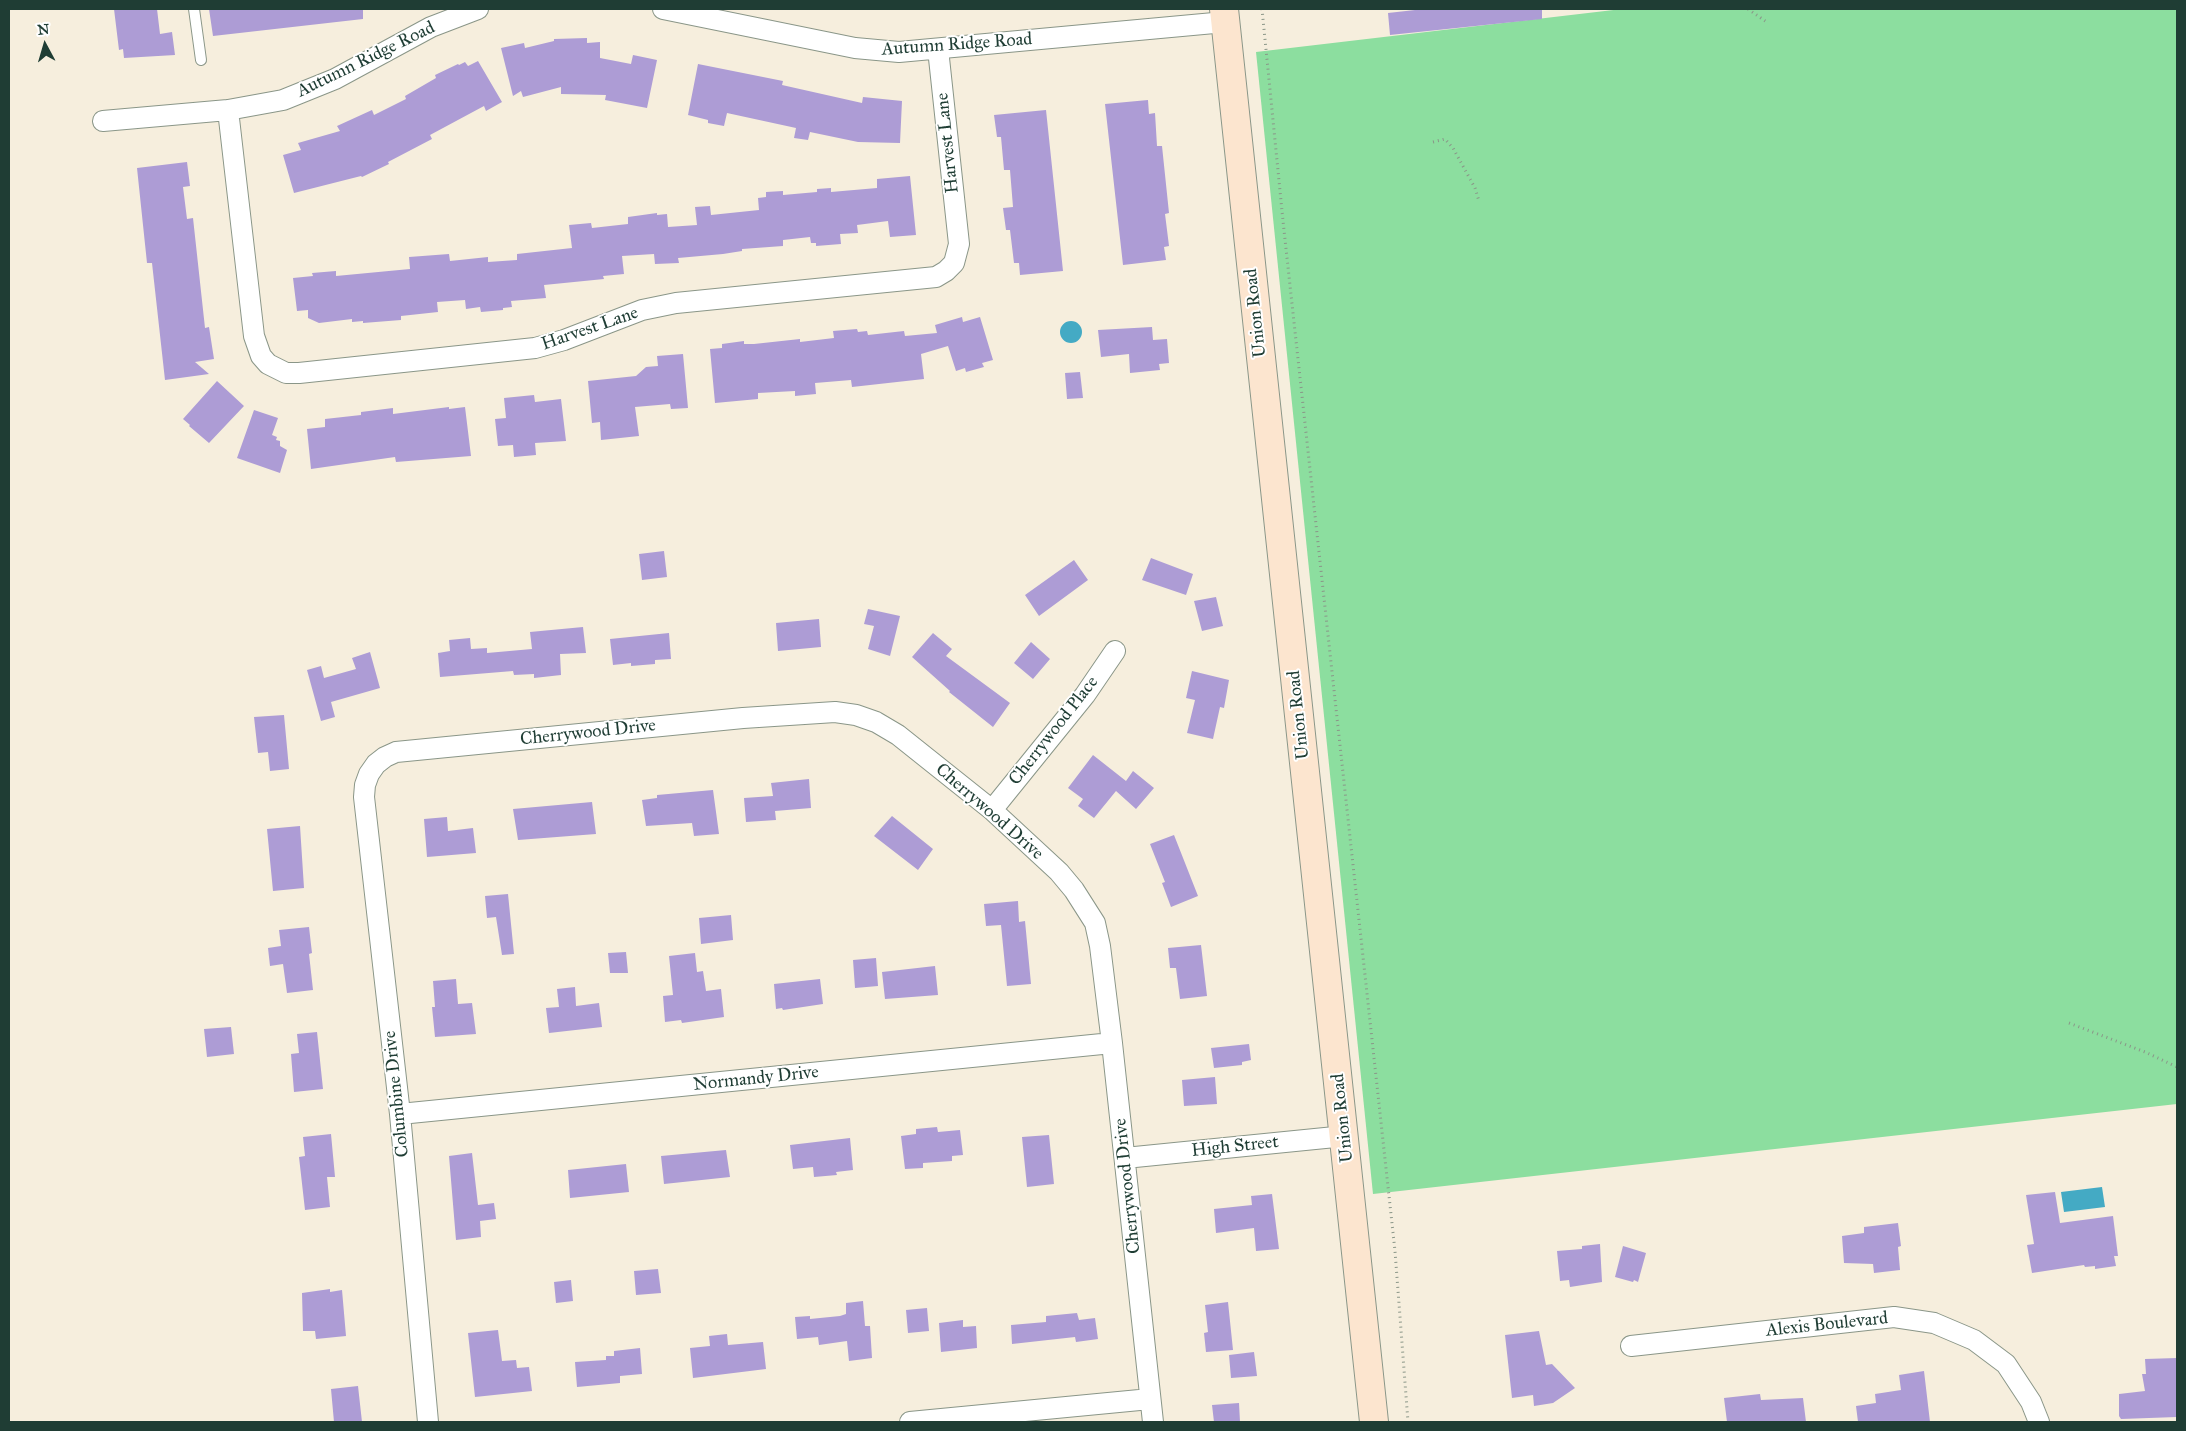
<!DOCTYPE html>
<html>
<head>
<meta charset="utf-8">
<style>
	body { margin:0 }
	#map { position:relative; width:2186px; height:1431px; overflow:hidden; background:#f6eedd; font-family:"IM FELL Great Primer",serif }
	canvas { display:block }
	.frame { position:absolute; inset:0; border:10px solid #1f3d34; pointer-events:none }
	.north { position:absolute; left:20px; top:20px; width:50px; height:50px; -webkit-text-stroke:4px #fff; paint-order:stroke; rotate:354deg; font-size:14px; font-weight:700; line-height:20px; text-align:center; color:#1f3d34 }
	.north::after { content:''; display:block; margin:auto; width:18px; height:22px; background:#1f3d34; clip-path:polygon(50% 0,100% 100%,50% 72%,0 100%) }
</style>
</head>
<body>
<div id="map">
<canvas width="2186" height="1431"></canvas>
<div class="frame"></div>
<div class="north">N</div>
</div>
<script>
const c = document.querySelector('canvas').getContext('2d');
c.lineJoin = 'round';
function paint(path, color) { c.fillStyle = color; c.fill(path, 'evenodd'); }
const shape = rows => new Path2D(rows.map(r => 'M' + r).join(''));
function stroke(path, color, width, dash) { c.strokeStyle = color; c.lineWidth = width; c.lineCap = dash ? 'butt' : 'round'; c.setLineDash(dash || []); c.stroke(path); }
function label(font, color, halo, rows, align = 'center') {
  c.font = font + ' "IM FELL Great Primer",serif'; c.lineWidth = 4; c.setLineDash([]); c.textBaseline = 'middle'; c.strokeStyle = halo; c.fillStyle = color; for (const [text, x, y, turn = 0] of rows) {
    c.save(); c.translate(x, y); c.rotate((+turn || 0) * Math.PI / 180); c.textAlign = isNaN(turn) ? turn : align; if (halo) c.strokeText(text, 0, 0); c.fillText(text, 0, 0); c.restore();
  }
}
const green = shape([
	[1622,9,2177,9,2177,1104,1373,1194,1256,52]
]);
const water = shape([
	'1060 332a11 11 0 1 1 22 0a11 11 0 1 1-22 0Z',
	[2102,1187,2105,1207,2064,1212,2061,1192]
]);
const building = shape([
	[114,9,157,9,160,34,172,32,175,55,124,58,123,49,119,50],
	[209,9,363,9,363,19,213,36],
	[1424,9,1542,9,1542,19,1390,35,1388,13],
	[587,38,587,43,600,42,600,58,631,64,633,55,657,60,647,108,605,100,606,95,561,94,561,87,523,97,521,91,513,96,501,48,524,43,525,48,554,41,554,39],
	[478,61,502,102,486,111,484,106,430,135,432,139,388,162,389,164,362,177,361,176,294,193,283,155,301,150,298,143,340,131,337,126,372,110,374,115,406,99,405,96,436,78,435,75,458,64,459,65,465,62,468,66],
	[698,64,783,81,782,85,862,103,863,97,902,101,900,143,858,142,810,132,808,140,794,138,796,128,727,113,724,126,708,123,708,120,688,115],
	[1148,100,1149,114,1155,113,1157,146,1162,146,1169,213,1165,214,1169,246,1164,247,1166,260,1123,265,1105,104],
	[1046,110,1063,271,1020,275,1019,263,1014,263,1010,230,1006,230,1003,208,1013,207,1010,170,1004,170,1001,137,997,137,994,115],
	[187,162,190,186,183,187,187,219,193,218,205,328,209,327,214,359,195,362,209,374,165,380,152,263,147,263,137,168],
	[910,176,916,235,890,237,888,221,857,225,858,233,840,234,841,244,816,246,816,243,811,243,810,237,783,240,783,246,742,249,742,251,723,254,678,258,679,263,655,264,654,254,622,256,624,274,603,276,604,279,544,285,546,298,511,301,512,307,503,308,503,310,481,312,480,307,466,309,465,300,437,302,438,312,401,316,401,320,363,323,363,321,352,322,352,319,319,323,308,318,308,310,297,311,293,278,313,276,312,273,336,271,336,276,410,269,409,257,449,254,450,261,488,257,488,262,517,260,517,254,572,248,569,225,591,223,592,228,628,224,628,217,657,213,657,215,667,214,668,227,697,225,695,207,710,206,711,215,759,210,758,198,766,197,766,192,783,191,783,195,817,192,817,189,831,188,831,192,877,188,877,179],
	[962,317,963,322,980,317,993,360,982,363,984,367,966,372,965,368,956,371,948,346,921,354,924,379,852,387,851,380,815,383,816,394,795,396,795,391,758,393,758,399,715,403,710,349,722,348,722,344,744,341,744,344,754,344,800,339,800,342,834,338,833,331,857,329,858,332,867,331,868,335,904,331,905,336,937,333,935,325],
	[1152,327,1153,340,1167,339,1169,363,1159,364,1160,370,1130,373,1129,354,1101,357,1098,330],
	[683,354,688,408,671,409,670,404,635,407,639,436,601,440,600,422,592,423,588,381,636,376,646,367,658,366,657,356],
	[1080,372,1083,398,1067,399,1065,373],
	[217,381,244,406,209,443,189,426,190,425,183,419],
	[534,395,535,402,561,399,566,441,535,443,536,455,514,457,513,445,498,446,495,419,506,418,504,398],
	[449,407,449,409,465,407,471,456,396,462,395,457,311,469,307,429,325,427,325,419,361,415,361,412,393,408,393,414],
	[254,410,278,418,272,435,277,437,276,440,280,441,280,446,287,450,280,473,237,458],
	[664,551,667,577,642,580,639,554],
	[1151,558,1193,574,1186,595,1142,580],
	[1074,560,1088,580,1039,616,1025,595],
	[1216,597,1223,626,1202,631,1194,601],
	[868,609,900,616,890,656,868,649,874,626,864,624],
	[819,619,821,647,778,651,776,623],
	[583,627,586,653,560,654,561,675,534,678,534,674,514,675,513,671,440,677,438,653,450,651,449,640,470,638,471,649,487,648,487,653,532,649,530,632],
	[669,633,671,659,655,660,655,664,631,666,631,663,613,665,610,639],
	[933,633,952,649,946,656,1010,703,993,727,949,692,950,691,912,657],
	[1031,642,1050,659,1033,679,1014,663],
	[370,652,380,688,331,702,335,717,321,721,307,670,321,666,324,678,356,669,352,658],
	[1192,671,1229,680,1224,708,1220,707,1213,739,1187,733,1195,700,1186,698],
	[284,715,289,769,270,771,268,752,258,753,254,717],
	[1093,755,1126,781,1133,771,1154,788,1136,809,1116,791,1094,818,1078,806,1083,799,1068,788],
	[809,779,811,808,775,811,776,820,746,822,744,798,773,796,771,783],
	[713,790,719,834,694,836,692,823,646,826,642,800,657,798,657,795],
	[592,802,596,834,518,840,513,809],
	[892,816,933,849,918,870,874,836],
	[447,817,448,831,473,828,476,853,427,857,424,819],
	[300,826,304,888,273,891,267,829],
	[1174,835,1198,896,1171,907,1162,883,1165,882,1150,844],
	[508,894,514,954,502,955,496,917,487,918,485,896],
	[1018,901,1019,922,1025,921,1031,984,1007,986,1001,925,986,926,984,904],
	[731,915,733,940,701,944,699,918],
	[309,927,312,953,309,954,313,990,287,993,283,964,270,966,268,948,281,946,279,930],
	[1201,945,1207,996,1180,999,1176,968,1170,968,1168,948],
	[626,952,628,973,610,973,608,953],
	[695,953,697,972,703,971,706,991,721,989,724,1017,682,1023,681,1020,665,1022,663,996,673,995,669,956],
	[876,958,878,986,855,988,853,960],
	[935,966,938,995,885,999,882,972],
	[456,979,458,1004,472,1003,476,1034,435,1037,432,1007,435,1007,433,981],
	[820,979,823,1004,783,1010,782,1008,776,1009,774,984],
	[575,987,576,1006,599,1003,602,1027,549,1033,546,1008,559,1007,557,989],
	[231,1027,234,1054,207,1057,204,1029],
	[317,1032,323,1089,294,1092,291,1054,299,1053,297,1034],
	[1249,1044,1251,1060,1242,1062,1242,1065,1214,1068,1211,1048],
	[1215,1077,1217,1104,1184,1106,1182,1080],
	[937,1127,938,1132,960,1130,963,1155,952,1156,952,1161,923,1163,923,1168,905,1169,901,1136,916,1134,916,1129],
	[331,1134,335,1177,327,1177,330,1207,305,1210,299,1157,305,1156,303,1137],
	[1049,1135,1054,1184,1027,1187,1022,1137],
	[850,1138,853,1170,836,1172,837,1175,814,1177,813,1167,793,1169,790,1145],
	[726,1150,730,1177,664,1184,661,1156],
	[472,1153,478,1205,494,1203,496,1219,480,1221,481,1237,456,1240,449,1156],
	[626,1164,629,1192,570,1198,568,1170],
	[2055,1192,2060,1223,2113,1216,2118,1256,2114,1256,2116,1266,2095,1269,2095,1266,2085,1267,2084,1265,2032,1273,2027,1245,2034,1244,2026,1195],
	[1272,1194,1279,1249,1256,1251,1254,1228,1216,1233,1214,1209,1252,1205,1251,1196],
	[1898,1223,1901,1246,1898,1247,1900,1270,1874,1273,1873,1264,1844,1263,1842,1236,1864,1233,1864,1227],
	[1600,1244,1602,1282,1570,1287,1569,1280,1560,1281,1557,1251,1582,1249,1582,1246],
	[1623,1246,1646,1253,1638,1282,1634,1280,1633,1282,1615,1277],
	[658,1269,661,1293,636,1295,634,1271],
	[571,1280,573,1301,556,1303,554,1282],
	[330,1289,330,1292,342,1290,346,1336,316,1339,315,1331,303,1331,302,1293],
	[863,1301,865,1326,870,1326,872,1358,849,1361,847,1341,819,1345,818,1337,797,1339,795,1317,810,1316,810,1319,840,1316,846,1314,846,1303],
	[1228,1302,1233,1350,1206,1352,1204,1333,1208,1332,1205,1305],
	[927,1308,929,1331,908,1333,906,1310],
	[1077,1313,1079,1320,1095,1318,1098,1339,1076,1342,1075,1337,1012,1344,1011,1325,1046,1322,1046,1316],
	[963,1320,963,1327,976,1326,977,1348,941,1352,939,1323],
	[498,1330,502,1361,516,1360,517,1368,529,1367,532,1391,475,1397,468,1333],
	[1539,1331,1546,1365,1552,1364,1575,1388,1553,1403,1534,1406,1533,1395,1512,1398,1505,1335],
	[727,1334,728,1345,763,1342,766,1369,693,1378,690,1348,710,1346,709,1336],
	[640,1348,642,1374,620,1376,620,1383,577,1387,575,1362,606,1360,606,1356,614,1356,614,1351],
	[1254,1352,1257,1376,1231,1378,1229,1355],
	[2177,1358,2177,1417,2121,1419,2119,1416,2119,1394,2145,1391,2142,1374,2146,1374,2145,1359],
	[1924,1371,1930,1422,1858,1422,1856,1406,1876,1403,1875,1394,1901,1390,1899,1375],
	[358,1386,362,1422,334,1422,331,1389],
	[1760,1394,1761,1400,1803,1398,1806,1422,1727,1422,1724,1398],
	[1239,1403,1240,1422,1214,1422,1212,1405]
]);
const path = shape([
	[1262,9,1283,221,1395,1251,1408,1422],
	[1748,9,1768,23],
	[1433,142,1445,139,1453,148,1475,188,1479,201],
	[2069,1023,2145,1052,2177,1067]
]);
const lane = shape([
	[194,9,201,60]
]);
const street = shape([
	[663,9,855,48,899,52,1225,22],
	[228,110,254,336,261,356,268,364,286,373,299,373,535,348,564,340,642,310,676,303,936,277,946,271,954,263,959,244,938,49],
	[103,121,228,110,283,100,335,79,431,27,478,9],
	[992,810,1085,695,1115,651],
	[400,1114,1112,1043],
	[1125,1158,1345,1136],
	[1631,1346,1894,1317,1934,1323,1974,1340,2006,1364,2031,1402,2039,1422],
	[428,1422,400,1114,364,797,365,785,369,774,376,764,385,757,396,752,743,718,835,712,856,715,876,722,898,735,992,810,1059,872,1074,890,1095,923,1100,946,1112,1043,1153,1422],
	[910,1422,1150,1399]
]);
const secondary = shape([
	[1224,9,1374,1422]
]);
const streetNames = [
	["Autumn Ridge Road",957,45,-4],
	["Autumn Ridge Road",366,60,-26],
	["Harvest Lane",948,143,-96],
	["Union Road",1256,313,-96],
	["Harvest Lane",590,329,-19],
	["Union Road",1299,715,-96],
	["Cherrywood Place",1054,731,-52],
	["Cherrywood Drive",588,733,-6],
	["Cherrywood Drive",989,812,41],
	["Normandy Drive",756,1079,-6],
	["Columbine Drive",397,1094,-96],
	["Union Road",1343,1118,-96],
	["High Street",1235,1147,-6],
	["Cherrywood Drive",1128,1186,-96],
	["Alexis Boulevard",1827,1325,-6]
];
paint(green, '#8cde9f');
paint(water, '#44aac4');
paint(building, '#ad9cd5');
stroke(lane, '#8a9688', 12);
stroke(street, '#8a9688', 22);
stroke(secondary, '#8a9688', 30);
stroke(path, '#8a9688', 3, [1, 4]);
stroke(lane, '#fff', 10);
stroke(street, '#fff', 20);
stroke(secondary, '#fce5cf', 28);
label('18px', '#1f3d34', '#fff', streetNames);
</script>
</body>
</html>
